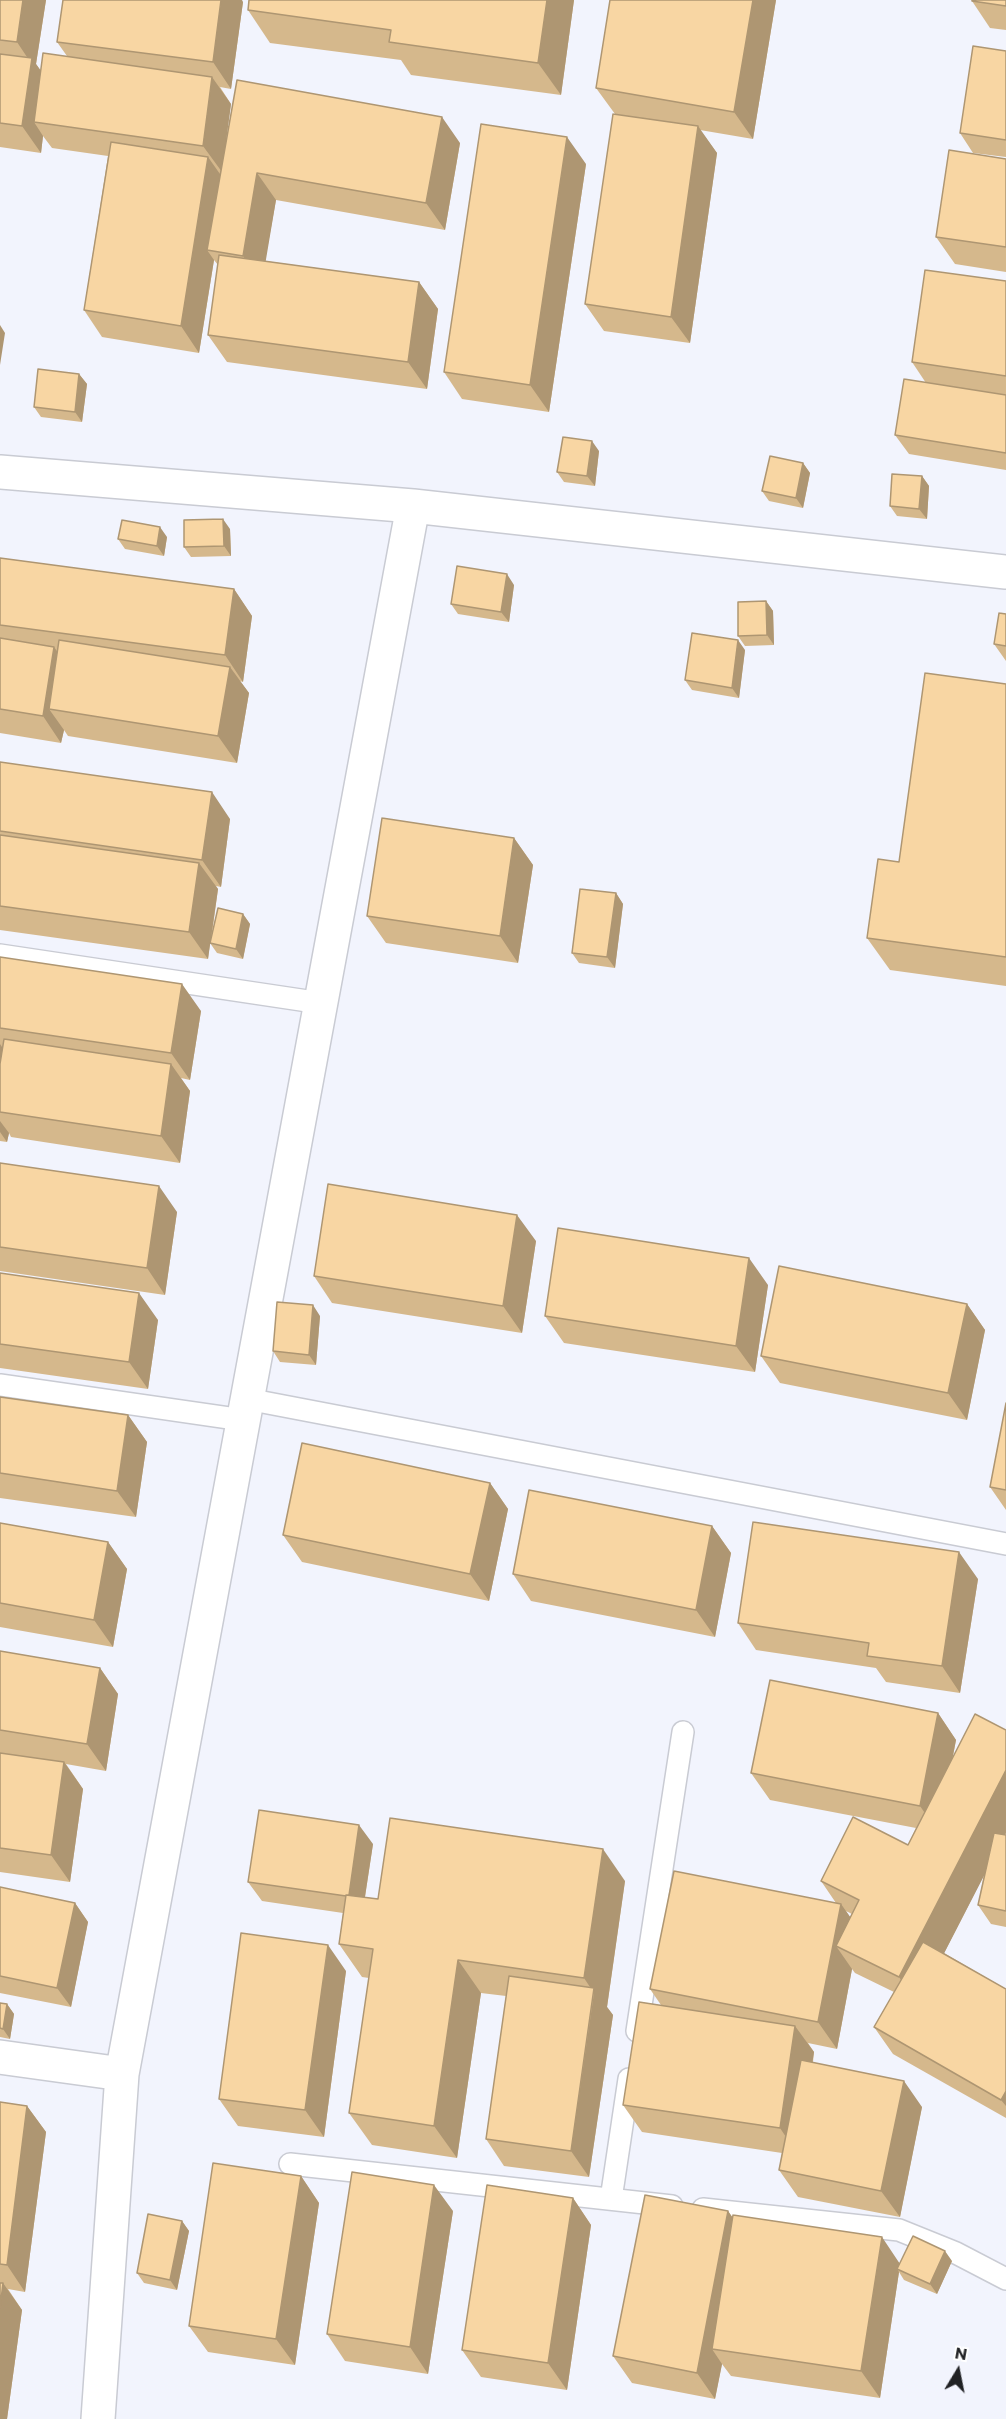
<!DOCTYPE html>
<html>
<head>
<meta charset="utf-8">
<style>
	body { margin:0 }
	#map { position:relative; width:1006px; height:2419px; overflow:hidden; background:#f2f4fd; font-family:Commissioner,sans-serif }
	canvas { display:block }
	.north { position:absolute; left:928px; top:2341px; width:60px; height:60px; -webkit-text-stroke:4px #fff; paint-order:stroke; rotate:10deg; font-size:16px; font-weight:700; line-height:24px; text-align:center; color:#202124 }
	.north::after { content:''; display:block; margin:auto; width:21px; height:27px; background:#202124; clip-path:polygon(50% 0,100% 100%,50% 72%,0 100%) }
</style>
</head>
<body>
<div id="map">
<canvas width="1006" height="2419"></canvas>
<div class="north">N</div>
</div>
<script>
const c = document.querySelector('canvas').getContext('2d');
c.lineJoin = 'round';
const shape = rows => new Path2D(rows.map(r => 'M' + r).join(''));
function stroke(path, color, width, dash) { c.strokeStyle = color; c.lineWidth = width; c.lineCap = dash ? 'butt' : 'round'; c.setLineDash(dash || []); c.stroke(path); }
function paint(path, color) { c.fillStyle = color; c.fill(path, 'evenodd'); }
const service = shape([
	[0,955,321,1003],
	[0,1385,243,1420],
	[247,1399,1006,1544],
	[637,2031,683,1732],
	[290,2164,672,2206],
	[611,2199,629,2079],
	[703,2209,899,2230,956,2253,1006,2279]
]);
const minor = shape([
	[0,472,413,506,1006,572],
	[0,2057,122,2074],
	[98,2419,122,2074,413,506]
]);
const wall = shape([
	[0,0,46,0,36,64,41,71,67,56,57,42,243,2,231,89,220,87,231,104,224,154,460,143,445,230,276,200,265,261,419,282,438,309,427,389,227,362,208,335,218,265,214,260,199,353,102,337,84,310,108,156,52,148,43,136,41,153,0,147],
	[249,0,574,0,561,95,411,75,401,60,270,43,248,10],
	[776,0,753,139,700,130,717,153,690,343,604,331,585,304,615,114,596,88],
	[1006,0,1006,30,990,28,972,1],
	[1006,51,1006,157,973,153,960,133],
	[1006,159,1006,272,955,264,936,237],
	[586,164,549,412,462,399,444,372],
	[1006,281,1006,470,909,454,895,435,926,383,912,362],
	[79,374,87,384,82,422,41,417,34,407],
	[599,451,595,486,564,482,557,472],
	[803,463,810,473,803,508,769,501,762,491],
	[922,476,929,486,927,519,897,516,890,506],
	[230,529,231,556,191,557,184,547],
	[167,537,164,556,125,549,118,539],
	[0,558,234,589,252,616,243,682,240,681,249,693,237,763,68,736,64,730,61,743,0,733],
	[514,585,509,622,458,614,451,604],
	[766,601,773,611,774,645,745,646,738,636],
	[1006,614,1006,661,994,644],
	[745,650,739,698,692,690,685,680],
	[1006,684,1006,986,890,970,867,938,899,862],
	[0,762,230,819,221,887,216,886,218,889,211,941,243,914,250,924,243,959,217,953,210,943,208,959,0,930],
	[514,838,533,865,518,963,386,943,367,916],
	[616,893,623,904,615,968,579,963,572,953],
	[0,957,201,1011,190,1080,181,1078,190,1091,180,1163,11,1137,9,1133,7,1142,0,1141],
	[0,1163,177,1212,165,1295,0,1271],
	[536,1241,522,1333,332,1303,314,1276],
	[0,1273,158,1320,148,1389,0,1368],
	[768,1285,755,1372,564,1343,545,1316],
	[967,1304,985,1330,967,1420,780,1383,761,1356],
	[320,1316,316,1365,280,1362,273,1351],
	[0,1397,128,1415,147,1442,136,1517,0,1498],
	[1006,1403,1006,1510,990,1487],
	[490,1483,508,1509,489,1601,302,1562,283,1535],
	[0,1523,108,1542,127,1569,113,1647,0,1627],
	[712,1526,731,1553,715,1637,531,1601,513,1574],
	[978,1579,960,1693,886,1682,876,1668,756,1650,738,1623],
	[0,1651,100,1668,118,1694,106,1771,66,1764,83,1789,70,1882,0,1872],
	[938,1713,956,1740,953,1756,1006,1730,1006,1833,1005,1835,1006,1835,1006,1927,991,1924,978,1905,984,1875,944,1953,1006,1989,1006,2118,893,2054,874,2027,894,1992,855,1973,852,1969,837,2049,808,2043,814,2052,813,2062,922,2107,900,2217,798,2197,779,2170,782,2153,642,2132,623,2105,661,2005,650,1989,836,1903,821,1881,908,1845,916,1828,770,1800,751,1773],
	[846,1911,852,1914,850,1917],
	[373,1844,365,1897,378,1899,625,1881,607,2007,613,2015,589,2177,504,2166,486,2139,506,1996,481,1993,457,2158,372,2145,349,2113,369,1978,362,1977,339,1944,343,1913,262,1901,248,1882],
	[0,1887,75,1903,88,1922,71,2007,0,1993],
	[346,1971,324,2137,238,2126,219,2099],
	[0,2003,7,2004,14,2014,10,2039,0,2037],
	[0,2102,27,2106,46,2132,25,2292,8,2289,22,2310,7,2419,0,2419],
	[301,2176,319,2203,295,2365,208,2352,189,2326],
	[573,2198,591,2225,567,2390,481,2377,462,2350],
	[453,2211,428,2374,345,2361,327,2334],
	[728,2211,732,2217,900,2263,952,2261,937,2294,904,2280,899,2272,880,2398,731,2376,722,2364,715,2399,632,2383,613,2356],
	[182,2221,189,2231,177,2290,144,2283,137,2273]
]);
const shadedWall = shape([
	[23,0,46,0,36,64,51,85,34,122,43,136,41,153,22,126,31,63,17,42],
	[221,0,242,0,243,2,231,89,213,62],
	[547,0,574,0,561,95,538,63],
	[753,0,776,0,753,139,734,112],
	[212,77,231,104,222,172,203,146],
	[442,117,460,143,445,230,426,203],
	[698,126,717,153,690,343,671,317],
	[567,137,586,164,549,412,530,385],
	[208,157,227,184,207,250,214,260,199,353,181,326],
	[257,173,276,200,262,283,243,256],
	[419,282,438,309,427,389,408,362],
	[0,325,5,333,0,365],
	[79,374,87,384,82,422,75,412],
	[592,441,599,451,595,486,587,476],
	[803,463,810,473,803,508,796,498],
	[922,476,929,486,927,519,919,509],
	[223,519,230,529,231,556,224,546],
	[160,527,167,537,164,556,157,546],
	[507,574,514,585,509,622,501,612],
	[234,589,252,616,243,682,225,655],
	[766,601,773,611,774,645,767,635],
	[738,640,745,650,739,698,732,688],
	[54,647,73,674,49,709,64,730,61,743,43,716],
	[230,667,249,693,237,763,218,736],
	[212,792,230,819,221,887,202,860],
	[514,838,533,865,518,963,500,936],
	[199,863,218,889,208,959,189,932],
	[616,893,623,904,615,968,607,957],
	[243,914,250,924,243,959,236,949],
	[182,984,201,1011,190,1080,171,1053],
	[0,1044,18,1071,0,1112],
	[171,1064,190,1091,180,1163,161,1136],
	[0,1121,9,1133,7,1142,0,1132],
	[159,1186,177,1212,165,1295,147,1268],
	[517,1215,536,1241,522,1333,503,1306],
	[749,1258,768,1285,755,1372,736,1346],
	[139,1293,158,1320,148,1389,129,1362],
	[967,1304,985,1330,967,1420,948,1393],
	[313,1305,320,1316,316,1365,309,1355],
	[128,1415,147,1442,136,1517,117,1491],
	[490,1483,508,1509,489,1601,470,1574],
	[712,1526,731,1553,715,1637,696,1610],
	[108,1542,127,1569,113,1647,94,1620],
	[959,1552,978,1579,960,1693,942,1666],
	[100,1668,118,1694,106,1771,87,1744],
	[938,1713,956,1740,938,1832,920,1806],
	[64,1762,83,1789,70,1882,51,1855],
	[1006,1770,1006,1833,918,2004,899,1977],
	[359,1825,373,1844,362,1916,348,1897],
	[603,1849,625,1881,607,2007,613,2015,589,2177,571,2151,594,1993,584,1978],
	[75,1903,88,1922,71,2007,57,1988],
	[841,1904,860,1931,836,1946,852,1969,837,2049,818,2022],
	[328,1945,346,1971,324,2137,305,2110],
	[458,1960,481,1993,457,2158,434,2126],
	[7,2004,14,2014,10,2039,3,2029],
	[795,2026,814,2052,798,2155,780,2128],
	[904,2081,922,2107,900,2217,881,2191],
	[1006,2091,1006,2106,1001,2100],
	[27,2106,46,2132,25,2292,7,2265],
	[301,2176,319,2203,295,2365,276,2339],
	[434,2185,453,2211,428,2374,410,2347],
	[573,2198,591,2225,567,2390,548,2363],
	[728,2211,747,2238,712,2349,722,2364,715,2399,697,2373],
	[182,2221,189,2231,177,2290,170,2280],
	[882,2237,900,2264,897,2269,899,2272,880,2398,861,2371],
	[945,2251,952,2261,937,2294,930,2284],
	[3,2283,22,2310,7,2419,0,2419,0,2308]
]);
const building = shape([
	[0,0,23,0,17,42,0,40,0,0],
	[63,0,221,0,213,62,57,42,63,0],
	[249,0,547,0,538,63,389,42,391,30,248,10,249,0],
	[610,0,753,0,734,112,596,88,610,0],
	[972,0,1006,0,1006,6,972,1,972,0],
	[973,46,1006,51,1006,140,960,133,973,46],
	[43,53,212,77,203,146,34,122,43,53],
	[0,54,32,58,22,126,0,123,0,54],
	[237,80,442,117,426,203,257,173,243,256,207,250,237,80],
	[613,114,698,126,671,317,585,304,613,114],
	[481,124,567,137,530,385,444,372,481,124],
	[111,142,208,157,181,326,84,310,111,142],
	[949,150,1006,159,1006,247,936,237,949,150],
	[219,255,419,282,408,362,208,335,219,255],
	[925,270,1006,281,1006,376,912,362,925,270],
	[38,369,79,374,75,412,34,407,38,369],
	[904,379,1006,395,1006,453,895,435,904,379],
	[563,437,592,441,587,476,557,472,563,437],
	[770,456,803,463,796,498,762,491,770,456],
	[892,474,922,476,919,509,890,506,892,474],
	[223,519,224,546,184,547,184,520,223,519],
	[122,520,160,527,157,546,118,539,122,520],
	[0,558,234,589,225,655,0,625,0,558],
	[457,566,507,574,501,612,451,604,457,566],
	[766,601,767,635,738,636,738,602,766,601],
	[999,613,1006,614,1006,646,994,644,999,613],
	[692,633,738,640,732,688,685,680,692,633],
	[0,638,54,647,43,716,0,709,0,638],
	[59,640,230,667,218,736,49,709,59,640],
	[925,673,1006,684,1006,957,867,938,878,859,899,862,925,673],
	[0,762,212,792,202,860,0,831,0,762],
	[382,818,514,838,500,936,367,916,382,818],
	[0,835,199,863,189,932,0,906,0,835],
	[580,889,616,893,607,957,572,953,580,889],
	[218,908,243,914,236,949,210,943,218,908],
	[0,957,182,984,171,1053,0,1028,0,957],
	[4,1039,171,1064,161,1136,0,1112,0,1064,4,1039],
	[0,1163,159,1186,147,1268,0,1247,0,1163],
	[328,1184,517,1215,503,1306,314,1276,328,1184],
	[558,1228,749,1258,736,1346,545,1316,558,1228],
	[779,1266,967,1304,948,1393,761,1356,779,1266],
	[0,1273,139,1293,129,1362,0,1344,0,1273],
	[277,1302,313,1305,309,1355,273,1351,277,1302],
	[0,1397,128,1415,117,1491,0,1473,0,1397],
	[1006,1403,1006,1490,990,1487,1006,1403],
	[302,1443,490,1483,470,1574,283,1535,302,1443],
	[529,1490,712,1526,696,1610,513,1574,529,1490],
	[753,1522,959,1552,942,1666,867,1656,869,1643,738,1623,753,1522],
	[0,1523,108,1542,94,1620,0,1603,0,1523],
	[0,1651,100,1668,87,1744,0,1730,0,1651],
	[770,1680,938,1713,920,1806,751,1773,770,1680],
	[975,1714,1006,1730,1006,1770,899,1977,836,1946,859,1900,821,1881,853,1817,908,1845,975,1714],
	[0,1753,64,1762,51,1855,0,1848,0,1753],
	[259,1810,359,1825,349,1895,346,1895,346,1896,248,1882,259,1810],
	[390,1818,603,1849,584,1978,458,1960,434,2126,349,2113,373,1949,339,1944,346,1895,378,1899,390,1818],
	[994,1833,1006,1835,1006,1911,978,1905,994,1833],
	[674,1871,841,1904,818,2022,650,1989,674,1871],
	[0,1887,75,1903,57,1988,0,1976,0,1887],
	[241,1933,328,1945,305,2110,219,2099,241,1933],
	[923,1942,1006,1989,1006,2091,1001,2100,874,2027,923,1942],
	[509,1976,594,1988,571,2151,486,2139,509,1976],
	[639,2002,795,2026,780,2128,623,2105,639,2002],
	[0,2003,7,2004,3,2029,0,2028,0,2003],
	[801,2060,904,2081,881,2191,779,2170,801,2060],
	[0,2102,27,2106,7,2265,0,2264,0,2102],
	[213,2163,301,2176,276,2339,189,2326,213,2163],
	[352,2172,434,2185,410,2347,327,2334,352,2172],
	[487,2185,573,2198,548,2363,462,2350,487,2185],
	[645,2195,728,2211,697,2373,613,2356,645,2195],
	[148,2214,182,2221,170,2280,137,2273,148,2214],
	[733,2215,882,2237,861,2371,712,2349,733,2215],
	[913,2236,945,2251,930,2284,897,2269,913,2236],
	[0,2283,3,2283,0,2308,0,2283]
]);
stroke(service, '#c9cbd3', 24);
stroke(minor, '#c9cbd3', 36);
stroke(service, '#fff', 21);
stroke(minor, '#fff', 33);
paint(wall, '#d5b88c');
paint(shadedWall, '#ae9672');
paint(building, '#f8d6a3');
stroke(building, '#ae9672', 1.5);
</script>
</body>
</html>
